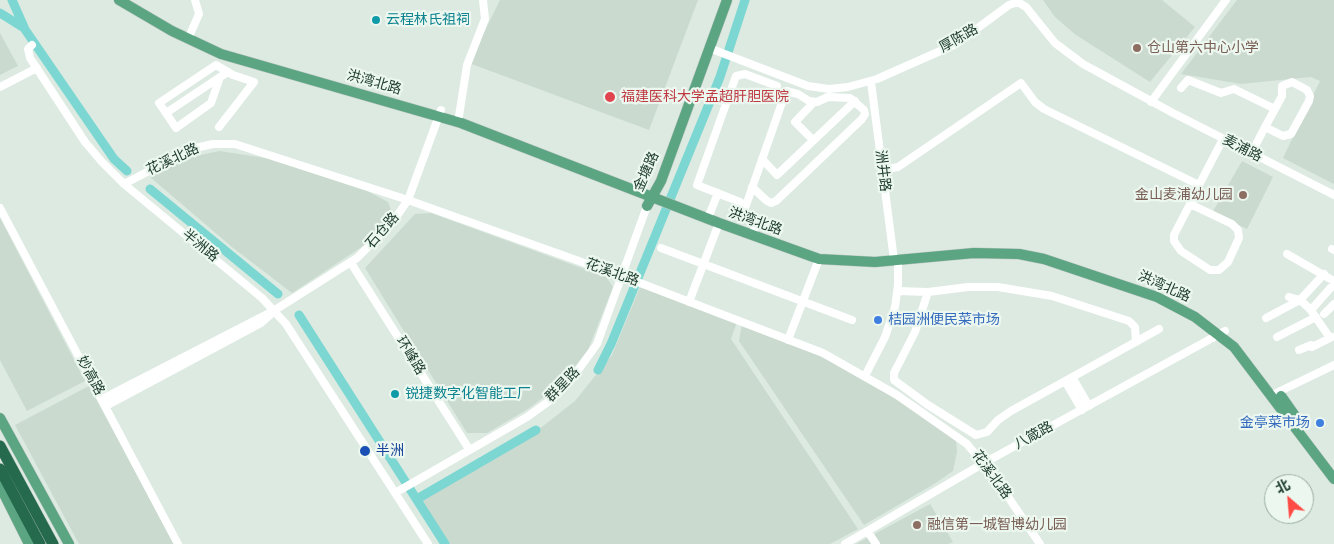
<!DOCTYPE html>
<html>
<head>
<meta charset="utf-8">
<style>
	body { margin:0 }
	#map { position:relative; width:1334px; height:544px; overflow:hidden; background:#dceae1; font-family:Roboto,"Noto Sans SC",sans-serif }
	canvas { display:block }
	.north { position:absolute; left:1264px; top:474px; width:50px; height:50px; box-sizing:border-box; background:#ecf7ef; border:1px solid #99aca1; border-radius:50%; rotate:333deg; font-size:14px; font-weight:700; line-height:20px; text-align:center; color:#1c3b2c }
	.north::after { content:''; display:block; margin:auto; width:18px; height:22px; background:#ff4b45; clip-path:polygon(50% 0,100% 100%,50% 72%,0 100%) }
</style>
</head>
<body>
<div id="map">
<canvas width="1334" height="544"></canvas>
<div class="north">北</div>
</div>
<script>
const c = document.querySelector('canvas').getContext('2d');
c.lineJoin = 'round';
function paint(path, color) { c.fillStyle = color; c.fill(path, 'evenodd'); }
const shape = rows => new Path2D(rows.map(r => 'M' + r).join(''));
function stroke(path, color, width, dash) { c.strokeStyle = color; c.lineWidth = width; c.lineCap = dash ? 'butt' : 'round'; c.setLineDash(dash || []); c.stroke(path); }
function label(font, color, halo, rows, align = 'center') {
  c.font = font + ' Roboto,"Noto Sans SC",sans-serif'; c.lineWidth = 4.5; c.setLineDash([]); c.textBaseline = 'middle'; c.strokeStyle = halo; c.fillStyle = color; for (const [text, x, y, turn = 0] of rows) {
    c.save(); c.translate(x, y); c.rotate((+turn || 0) * Math.PI / 180); c.textAlign = isNaN(turn) ? turn : align; if (halo) c.strokeText(text, 0, 0); c.fillText(text, 0, 0); c.restore();
  }
}
const built = shape([
	[500,0,698,0,649,130,469,63],
	[1043,0,1162,0,1195,27,1150,82,1076,35,1055,17],
	[1237,0,1334,0,1334,184,1283,158,1320,81,1311,77,1241,84,1181,74],
	[0,33,18,66,0,75],
	[220,151,271,159,367,191,388,202,392,213,363,246,292,293,232,247,150,177,185,158],
	[1242,161,1273,177,1247,229,1212,213],
	[431,213,606,277,613,287,588,350,561,384,528,409,487,433,467,433,365,268,415,214],
	[0,218,85,381,27,411,0,360],
	[640,287,737,322,731,339,858,529,830,544,440,544,417,507,419,500,538,430,575,401,612,355],
	[742,324,827,358,864,378,948,434,956,441,957,452,953,471,934,484,864,525,739,341],
	[89,386,174,544,79,544,15,425],
	[930,504,953,542,948,544,856,544]
]);
const river = shape([
	[12,0,24,27],
	[0,13,24,28,114,159,127,171],
	[150,189,278,294],
	[299,315,445,544],
	[598,370,611,344,720,77,745,0],
	[417,499,536,430]
]);
const minor = shape([
	[188,39,199,14,195,0],
	[32,45,28,49,30,58,85,142,102,162,124,184,262,298,286,324,428,544],
	[709,48,808,86,829,89,848,87,877,79,956,44,1009,5,1018,2,1026,7,1055,43,1083,64,1173,113,1334,195],
	[220,77,211,103,176,128,166,113,220,77,228,72],
	[871,82,894,260],
	[0,87,37,68],
	[1181,88,1188,80,1221,93,1234,89,1275,109],
	[1151,102,1226,0],
	[166,113,159,103,216,65,233,75,254,82,219,127],
	[459,116,467,65,485,19,483,0],
	[813,140,795,122,814,102],
	[1251,154,1265,127,1275,109,1282,96,1282,86,1292,82,1307,90,1310,96,1309,101,1291,134,1283,136,1265,127],
	[762,159,777,175,855,101],
	[882,170,898,167,1021,83,1035,102,1044,109,1199,185,1223,139],
	[124,184,191,149,213,144,235,144,408,200,635,281,823,353,897,395,967,444,996,479,1040,544],
	[752,187,767,201,771,203,776,201,862,119,865,114,864,110,850,98,828,97,817,102,809,101,798,94,786,91,743,214,758,219,754,230],
	[740,202,697,185,736,76,745,74,777,86],
	[1190,204,1232,224,1238,230,1239,238,1228,262,1219,270,1210,270,1181,251,1174,241,1174,235,1190,204,1199,185],
	[0,208,178,544],
	[710,213,718,193],
	[661,248,852,320],
	[1332,249,1334,250],
	[1287,254,1334,281],
	[351,263,469,449],
	[898,291,928,292,968,287,998,287,1052,296,1129,321,1135,327,1136,342],
	[928,292,915,332,894,373,894,380,928,405,976,435,987,432,998,420,1011,411,1159,329],
	[1289,297,1300,300,1310,309,1330,338],
	[689,302,719,223],
	[1311,310,1334,284],
	[1324,314,1334,304],
	[1266,318,1300,300,1324,274],
	[1277,337,1316,317],
	[788,340,819,259],
	[1299,350,1311,345,1312,347,1332,337],
	[865,376,885,337,895,307,898,285,898,260],
	[1072,377,1089,406],
	[1065,381,1082,410],
	[1272,395,1334,365],
	[102,399,275,310,357,258,392,223,408,200,441,110],
	[106,406,261,323,270,315],
	[395,493,527,417,552,399,571,380,597,344,647,206],
	[868,532,876,544],
	[845,544,984,463,1225,331]
]);
const major = shape([
	[119,0,172,31,221,54,461,123,719,223,819,259,875,262,974,253,1019,254,1044,259,1157,297,1195,317,1234,347,1334,479],
	[647,206,661,181,727,0],
	[1281,396,1300,423],
	[0,418,69,544],
	[0,486,29,544]
]);
const highway = shape([
	[0,446,53,544],
	[0,469,40,544]
]);
const markers = [
	[376,20,5,"#0f9aa8"],
	[1137,48,5,"#8d6e63"],
	[610,97,6,"#e0444e"],
	[1243,195,5,"#8d6e63"],
	[878,320,5,"#3f7fe0"],
	[395,394,5,"#0f9aa8"],
	[1320,423,5,"#3f7fe0"],
	[365,451,6,"#1a4fb4"],
	[917,525,5,"#8d6e63"]
];
const cultureNames = [
	["云程林氏祖祠",386,20],
	["锐捷数字化智能工厂",405,394]
];
const streetNames = [
	["厚陈路",959,39,-30],
	["洪湾北路",374,83,16],
	["麦浦路",1242,149,27],
	["花溪北路",173,160,-25],
	["洲井路",882,171,83],
	["金塘路",647,172,-66],
	["洪湾北路",755,222,20],
	["石仓路",383,231,-49],
	["半洲路",200,246,39],
	["花溪北路",612,273,20],
	["洪湾北路",1164,287,24],
	["环峰路",410,356,58],
	["妙高路",90,376,62],
	["群星路",563,385,-46],
	["八箴路",1034,436,-29],
	["花溪北路",991,475,54]
];
const educationNames = [
	["仓山第六中心小学",1147,48],
	["金山麦浦幼儿园",1233,195,"right"],
	["融信第一城智博幼儿园",927,525]
];
const healthNames = [
	["福建医科大学孟超肝胆医院",621,97]
];
const shopNames = [
	["桔园洲便民菜市场",888,320],
	["金亭菜市场",1310,423,"right"]
];
const transitNames = [
	["半洲",376,451]
];
paint(built, '#cadacf');
stroke(river, '#7cd7d2', 9);
stroke(major, '#bfc8c4', 11);
stroke(highway, '#bfc8c4', 12);
stroke(minor, '#fff', 8);
stroke(major, '#5ba582', 10);
stroke(highway, '#256a4d', 11);
for (const [x, y, r, color] of markers) { const dot = new Path2D(); dot.arc(x, y, r, 0, 2 * Math.PI); c.fillStyle = color; c.fill(dot); stroke(dot, '#ecf7ef', 2); }
label('14px', '#0d838f', '#ecf7ef', cultureNames, 'left');
label('14px', '#1c3b2c', '#ecf7ef', streetNames);
label('14px', '#785e54', '#ecf7ef', educationNames, 'left');
label('14px', '#be3a42', '#ecf7ef', healthNames, 'left');
label('14px', '#366cbe', '#ecf7ef', shopNames, 'left');
label('14px', '#164399', '#ecf7ef', transitNames, 'left');
</script>
</body>
</html>
